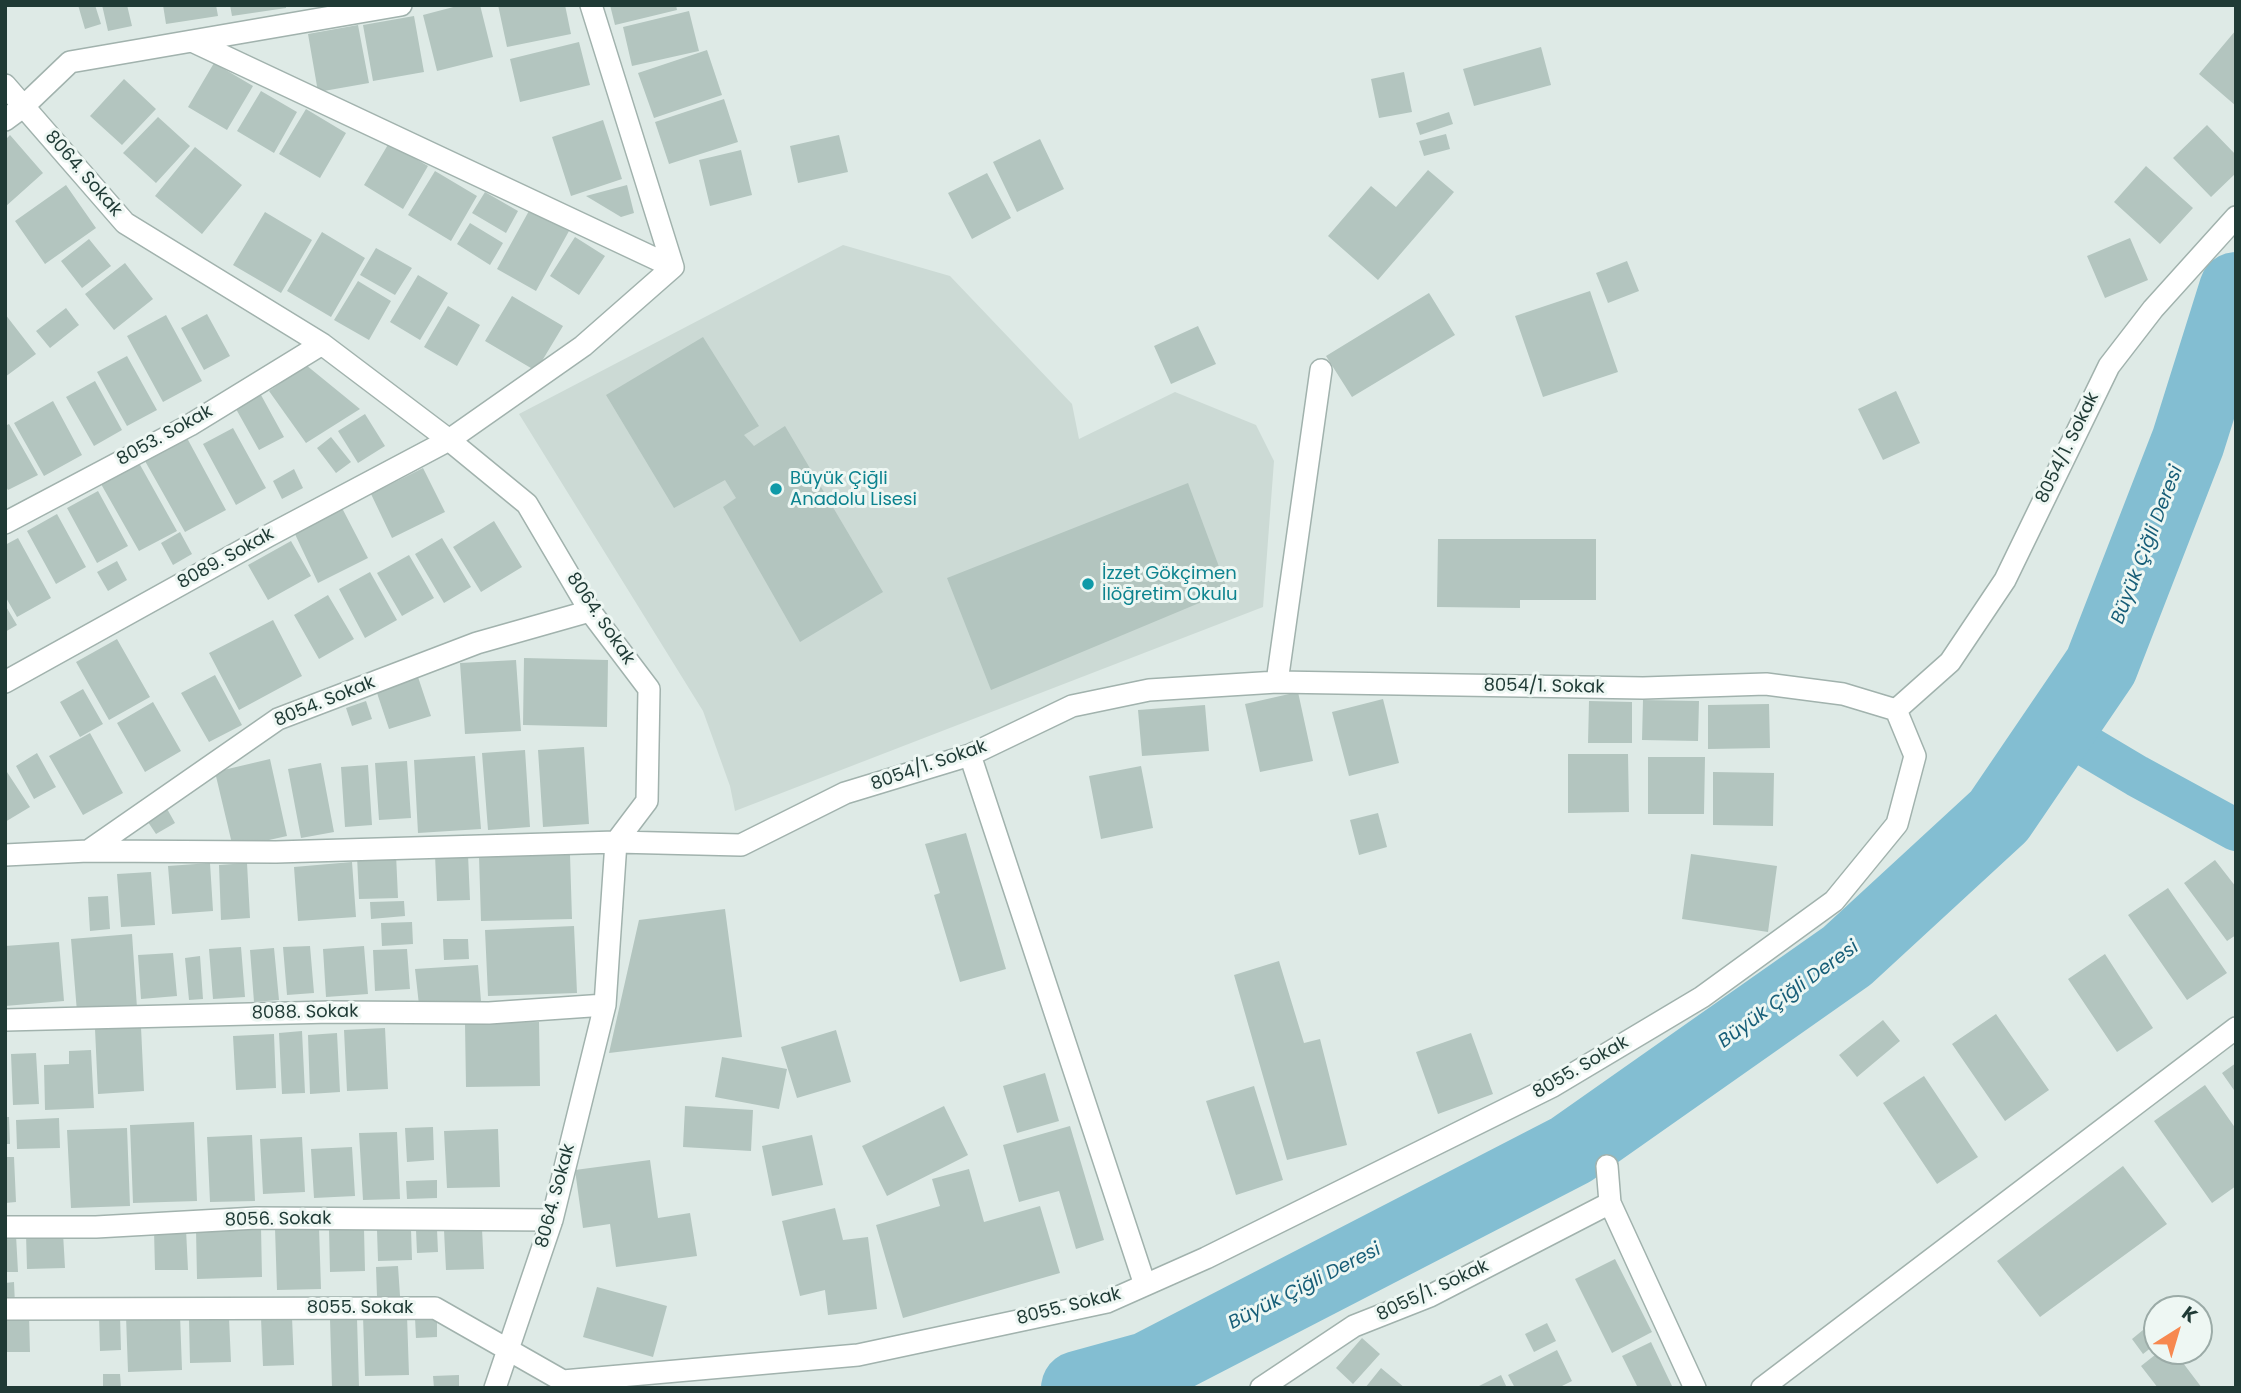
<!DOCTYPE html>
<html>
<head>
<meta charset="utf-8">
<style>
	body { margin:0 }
	#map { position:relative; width:2241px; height:1393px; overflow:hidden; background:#deeae6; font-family:Poppins,sans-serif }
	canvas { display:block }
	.frame { position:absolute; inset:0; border:7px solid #1f3a35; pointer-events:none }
	.north { position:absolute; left:2143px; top:1295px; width:70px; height:70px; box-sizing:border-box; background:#eef7f3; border:2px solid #9baba7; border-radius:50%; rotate:37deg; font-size:19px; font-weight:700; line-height:28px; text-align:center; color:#1f3a35 }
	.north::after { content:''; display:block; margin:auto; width:24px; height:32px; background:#f7884f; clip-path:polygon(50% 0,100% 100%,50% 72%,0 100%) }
</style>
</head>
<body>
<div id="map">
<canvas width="2241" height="1393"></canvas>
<div class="frame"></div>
<div class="north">K</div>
</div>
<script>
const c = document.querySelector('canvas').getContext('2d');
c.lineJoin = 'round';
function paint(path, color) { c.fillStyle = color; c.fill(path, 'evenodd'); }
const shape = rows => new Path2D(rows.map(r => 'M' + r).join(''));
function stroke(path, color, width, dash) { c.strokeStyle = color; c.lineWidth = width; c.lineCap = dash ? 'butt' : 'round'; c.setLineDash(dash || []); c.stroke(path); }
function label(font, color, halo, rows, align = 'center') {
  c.font = font + ' Poppins,sans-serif'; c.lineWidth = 6; c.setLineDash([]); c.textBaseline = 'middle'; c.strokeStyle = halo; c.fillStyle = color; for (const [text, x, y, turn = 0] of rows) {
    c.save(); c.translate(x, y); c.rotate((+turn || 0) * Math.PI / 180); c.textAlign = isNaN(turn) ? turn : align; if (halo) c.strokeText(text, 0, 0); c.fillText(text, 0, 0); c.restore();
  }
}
const built = shape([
	[843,245,950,276,1072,404,1079,439,1175,392,1256,425,1274,461,1263,607,735,811,730,786,703,711,519,414]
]);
const canal = shape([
	[2058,729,2137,776,2236,830]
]);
const river = shape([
	[1078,1388,1147,1369,1571,1150,1847,956,1999,816,2101,666,2188,442,2236,289]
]);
const building = shape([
	[78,5,95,5,101,24,85,29],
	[102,5,127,5,132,26,108,31],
	[163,5,216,5,218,16,166,24],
	[230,5,286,5,286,8,232,16],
	[461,5,480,5,493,57,437,71,423,15],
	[498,5,565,5,571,34,507,47],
	[610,5,676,5,677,10,615,25],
	[689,11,699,51,632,66,623,27],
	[414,16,424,72,373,81,363,25],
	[358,25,369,83,318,92,308,34],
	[2236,30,2236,106,2199,74],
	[579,42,590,85,520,102,510,59],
	[1541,47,1551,85,1474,106,1463,69],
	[707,50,722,95,654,118,638,73],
	[214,63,253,86,227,130,188,107],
	[1404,72,1412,112,1379,118,1371,79],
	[124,79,156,109,122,145,90,116],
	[261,91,297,112,274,153,237,131],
	[724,99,738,142,669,164,655,122],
	[306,109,346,133,320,178,279,154],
	[1449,112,1453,124,1420,135,1416,123],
	[158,117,190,146,156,183,123,153],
	[603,120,622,179,571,196,552,137],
	[2207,125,2236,155,2236,173,2211,197,2173,158],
	[1446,134,1450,149,1424,156,1419,141],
	[10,135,43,173,5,207,5,140],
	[839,135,848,172,798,183,790,146],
	[1040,139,1064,189,1017,212,993,162],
	[389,143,428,166,403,209,364,185],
	[195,147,242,185,202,234,155,196],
	[741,150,752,195,710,206,699,160],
	[2146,166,2193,208,2160,244,2114,202],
	[1428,170,1454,192,1378,280,1328,236,1371,186,1396,207],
	[435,171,477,196,451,241,408,215],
	[987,173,1011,218,972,239,948,193],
	[66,185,96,228,45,264,15,221],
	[627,185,634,213,621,217,586,196],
	[485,192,518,211,506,233,472,213],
	[530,209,569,231,536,291,497,269],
	[265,212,312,240,281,293,233,265],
	[470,223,503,243,490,265,457,244],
	[322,232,365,258,331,317,287,291],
	[575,237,605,256,579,295,550,276],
	[2130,238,2148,280,2105,298,2087,256],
	[89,239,111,266,82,288,61,261],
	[376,248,412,268,395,295,360,275],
	[1627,261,1639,291,1608,303,1596,273],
	[125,263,153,299,114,330,85,294],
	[418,275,448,293,420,340,390,322],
	[358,281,391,301,369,340,334,320],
	[1590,291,1618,372,1543,397,1515,316],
	[1429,293,1455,335,1352,397,1326,356],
	[512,296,563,326,536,371,485,341],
	[448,306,480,325,457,366,424,347],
	[66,308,79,325,50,348,36,331],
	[5,314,36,354,5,377],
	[207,314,230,356,204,370,181,328],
	[166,315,202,381,163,402,127,336],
	[1198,326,1216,364,1171,384,1154,346],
	[703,337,759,426,744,435,754,446,785,426,883,592,800,642,723,507,736,498,725,480,674,508,606,395],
	[127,356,157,410,127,426,97,372],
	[306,365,360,409,306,443,269,391],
	[95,381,122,430,94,446,66,397],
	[1896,391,1920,443,1883,460,1858,409],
	[261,395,284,437,259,450,236,409],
	[53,401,82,455,44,476,14,423],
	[365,414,385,446,358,463,338,431],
	[9,424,38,475,8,490,5,485,5,426],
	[233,428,266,488,236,505,203,444],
	[331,437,351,462,336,473,317,448],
	[187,438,226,510,185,532,145,461],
	[139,463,177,531,139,551,101,484],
	[423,468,445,512,392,538,371,494],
	[294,469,303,488,282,499,273,481],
	[1188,483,1228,591,991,690,947,578],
	[98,491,128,546,97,563,67,508],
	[342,508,368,558,318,583,294,532],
	[57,514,86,567,56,584,27,531],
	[494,521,522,567,481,592,453,547],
	[180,532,192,554,173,565,161,543],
	[18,538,51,598,17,617,5,596,5,545],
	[442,538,471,587,444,603,415,554],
	[1438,539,1596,539,1596,600,1520,600,1520,608,1437,607],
	[291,541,311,576,268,600,248,565],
	[409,555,434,598,402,616,377,573],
	[117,561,127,580,108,591,97,572],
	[370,572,397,620,365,638,339,589],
	[328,595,354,639,319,659,294,615],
	[5,605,17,625,5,632],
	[273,620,302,676,239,710,209,653],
	[117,639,150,697,109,720,76,662],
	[524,658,608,660,607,727,523,725],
	[516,660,521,731,465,734,460,663],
	[215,675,242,725,209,742,181,693],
	[418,677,431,716,389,729,376,690],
	[83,689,103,724,80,737,60,702],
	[1298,692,1313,761,1260,772,1245,704],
	[1383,699,1399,763,1349,776,1332,712],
	[1643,700,1699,701,1698,741,1642,740],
	[366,701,372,719,352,726,346,708],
	[1589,701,1632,702,1632,743,1588,743],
	[153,702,181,751,145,772,117,723],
	[1769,704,1770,748,1708,749,1708,705],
	[1205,705,1209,751,1142,756,1138,710],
	[90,733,123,793,83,815,49,756],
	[584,747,589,824,543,827,538,750],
	[525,750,530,827,488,830,482,753],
	[37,753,56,787,34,799,16,766],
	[1568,754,1628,754,1629,812,1568,813],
	[475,756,481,829,418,833,414,760],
	[1648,757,1705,757,1704,814,1648,814],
	[270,759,287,836,233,848,215,772],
	[407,761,411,818,379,820,375,763],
	[321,763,334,832,301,838,288,769],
	[368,765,372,825,345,827,341,767],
	[1141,766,1153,828,1101,839,1089,776],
	[5,769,30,807,5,822],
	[1713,772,1774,773,1773,826,1713,825],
	[166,807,175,823,156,834,146,819],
	[1378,813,1387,847,1359,855,1350,820],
	[966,833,1006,969,960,982,934,895,940,893,925,844],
	[396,854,398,898,359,899,357,856],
	[468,854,470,900,437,901,435,855],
	[1691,854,1777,866,1768,932,1682,919],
	[570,855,572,919,481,921,479,856],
	[2215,860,2236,887,2236,935,2227,941,2184,883],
	[352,862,356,917,298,921,294,867],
	[210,863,213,911,172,914,168,866],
	[247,863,250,918,221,920,219,865],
	[151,872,155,925,121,927,117,874],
	[2168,888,2227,973,2187,1000,2128,915],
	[108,896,110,929,90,931,88,897],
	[404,901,405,916,371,919,370,902],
	[725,909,742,1037,609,1053,639,920],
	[412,922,413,944,382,946,381,923],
	[574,926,577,993,488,996,485,930],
	[132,934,137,1008,77,1012,71,939],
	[443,939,468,939,469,959,444,960],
	[59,942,64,1001,5,1006,5,946],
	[310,946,314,993,287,995,283,947],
	[364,946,368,994,326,997,323,949],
	[241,947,245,997,213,999,209,949],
	[274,948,279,1000,254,1002,250,950],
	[407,949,410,989,375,991,373,950],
	[173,953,177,996,141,999,138,955],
	[2105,954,2153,1028,2117,1052,2068,979],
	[200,956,203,999,189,1000,185,958],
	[1279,961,1304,1043,1320,1039,1347,1145,1287,1160,1234,975],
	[478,965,481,1001,419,1005,415,969],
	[1996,1014,2049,1090,2005,1121,1952,1044],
	[1883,1020,1900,1041,1857,1077,1839,1055],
	[539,1022,540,1086,466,1087,465,1023],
	[141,1027,144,1091,98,1094,95,1029],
	[385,1028,388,1089,347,1091,344,1030],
	[836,1030,851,1082,797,1098,781,1047],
	[302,1031,305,1093,282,1094,279,1033],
	[337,1033,340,1092,310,1094,308,1035],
	[1471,1033,1493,1094,1438,1114,1416,1052],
	[274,1034,276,1088,236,1090,233,1036],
	[91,1050,94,1108,45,1110,44,1065,69,1064,69,1051],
	[36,1053,39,1104,13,1105,11,1054],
	[722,1057,787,1069,779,1109,715,1097],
	[2236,1063,2236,1093,2222,1073],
	[1045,1073,1059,1121,1017,1133,1003,1086],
	[1924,1076,1978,1157,1937,1184,1883,1103],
	[2205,1085,2236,1129,2236,1186,2212,1203,2154,1121],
	[1254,1086,1283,1180,1236,1195,1206,1101],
	[685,1106,753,1110,751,1151,683,1147],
	[944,1106,968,1155,887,1196,862,1146],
	[5,1117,9,1117,10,1144,5,1144],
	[59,1118,60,1148,17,1149,16,1120],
	[194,1122,197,1201,133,1203,130,1125],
	[1070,1126,1104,1240,1076,1249,1059,1191,1019,1202,1003,1145],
	[433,1127,434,1160,407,1162,405,1128],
	[127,1128,130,1206,71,1208,67,1130],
	[498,1129,500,1187,447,1188,444,1131],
	[397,1132,400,1199,363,1200,359,1133],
	[252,1135,255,1201,210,1202,207,1137],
	[812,1135,823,1185,772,1196,762,1146],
	[302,1137,305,1192,263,1194,260,1139],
	[352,1147,355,1196,314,1198,311,1149],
	[5,1157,14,1157,16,1202,5,1203],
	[650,1160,658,1218,690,1213,697,1256,616,1267,610,1224,583,1228,575,1170],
	[2123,1166,2167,1224,2040,1317,1997,1261],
	[969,1169,984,1222,1040,1206,1060,1273,903,1318,876,1225,940,1206,932,1179],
	[437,1180,437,1198,407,1199,406,1181],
	[835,1208,843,1240,868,1237,877,1309,828,1315,825,1290,800,1296,782,1221],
	[261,1227,262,1277,197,1279,196,1229],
	[319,1227,321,1289,277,1290,275,1228],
	[186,1229,188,1270,155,1270,154,1230],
	[329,1229,364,1229,365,1271,330,1272],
	[411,1229,412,1260,378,1261,377,1230],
	[437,1229,438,1252,417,1253,416,1230],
	[482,1229,484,1269,446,1270,444,1230],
	[63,1233,65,1268,27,1269,26,1234],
	[5,1235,16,1235,18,1272,5,1272],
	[1615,1259,1652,1332,1612,1353,1575,1279],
	[398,1266,400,1296,377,1296,376,1267],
	[14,1282,15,1305,5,1305,5,1283],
	[597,1287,667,1306,653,1357,583,1337],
	[5,1315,29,1315,30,1352,7,1352],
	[180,1315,182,1370,128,1372,126,1316],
	[407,1315,409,1375,365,1376,363,1316],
	[99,1316,120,1316,121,1350,100,1351],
	[292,1317,294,1365,263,1366,261,1318],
	[437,1317,437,1337,416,1338,415,1318],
	[229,1318,231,1362,190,1363,189,1319],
	[357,1318,359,1388,332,1388,330,1319],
	[2154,1321,2157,1325,2157,1343,2143,1354,2132,1339],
	[1547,1323,1556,1341,1534,1352,1525,1334],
	[1362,1338,1380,1354,1353,1384,1336,1368],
	[1651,1342,1672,1386,1669,1388,1638,1388,1622,1356],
	[1557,1350,1572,1381,1558,1388,1515,1388,1508,1375],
	[2160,1351,2174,1351,2202,1388,2158,1388,2141,1366],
	[1381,1368,1405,1388,1365,1388],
	[103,1374,120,1374,121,1388,103,1388],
	[459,1375,459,1388,434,1388,433,1376],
	[1501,1375,1507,1388,1475,1388]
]);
const street = shape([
	[194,42,673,267],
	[5,85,125,223,322,344,449,440,527,504,590,611,649,689,647,801,616,842,605,1005,552,1220,495,1388],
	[5,120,24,106,70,62,401,5],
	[5,523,190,425,322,344],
	[5,682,268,536,449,440,583,346,673,267,591,5],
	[1277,682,1321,370],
	[970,755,1145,1285],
	[88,851,276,852,616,842,741,845,845,793,970,755,1072,706,1149,690,1277,682,1643,688,1766,684,1843,694,1896,710,1950,662,2005,580,2109,366,2153,309,2236,217],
	[5,855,88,851,278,719,477,643,590,611],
	[5,1020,331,1012,489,1013,605,1005],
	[1607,1166,1610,1203,1695,1388],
	[5,1227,96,1227,256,1218,552,1220],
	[5,1309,435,1308,563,1381,858,1355,1107,1302,1206,1258,1553,1086,1702,997,1834,901,1897,824,1915,756,1896,710],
	[1261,1388,1354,1326,1430,1296,1610,1203],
	[1762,1388,2236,1028]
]);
const markers = [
	[776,489,7,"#0f9aa8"],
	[1088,584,7,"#0f9aa8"]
];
const streetNames = [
	["8064. Sokak",83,174,49],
	["8053. Sokak",165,436,-29],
	["8054/1. Sokak",2068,448,-64],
	["8089. Sokak",226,559,-29],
	["8064. Sokak",600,619,56],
	["8054/1. Sokak",1544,687,1],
	["8054. Sokak",325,702,-22],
	["8054/1. Sokak",929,766,-19],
	["8088. Sokak",305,1013,-1],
	["8055. Sokak",1581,1068,-30],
	["8064. Sokak",556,1196,-75],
	["8056. Sokak",278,1220,-1],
	["8055/1. Sokak",1433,1291,-25],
	["8055. Sokak",1069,1307,-14],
	["8055. Sokak",360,1308]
];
const cultureNames = [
	["Büyük Çiğli",790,479],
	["Anadolu Lisesi",790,500],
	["İzzet Gökçimen",1102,574],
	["İlöğretim Okulu",1102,595]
];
const waterNames = [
	["Büyük Çiğli Deresi",2148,545,-69],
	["Büyük Çiğli Deresi",1789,995,-36],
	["Büyük Çiğli Deresi",1305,1287,-27]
];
paint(built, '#ccdad5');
stroke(canal, '#83bed2', 42);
stroke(river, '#83bed2', 74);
paint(building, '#b3c5bf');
stroke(street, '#a1b2ad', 24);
stroke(street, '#fff', 21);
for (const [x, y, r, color] of markers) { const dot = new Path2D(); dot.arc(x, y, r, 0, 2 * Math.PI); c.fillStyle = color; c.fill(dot); stroke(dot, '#eef7f3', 2.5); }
label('18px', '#1f3a35', '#eef7f3', streetNames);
label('18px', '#0d838f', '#eef7f3', cultureNames, 'left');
label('italic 19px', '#175e78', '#eef7f3', waterNames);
</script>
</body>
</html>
